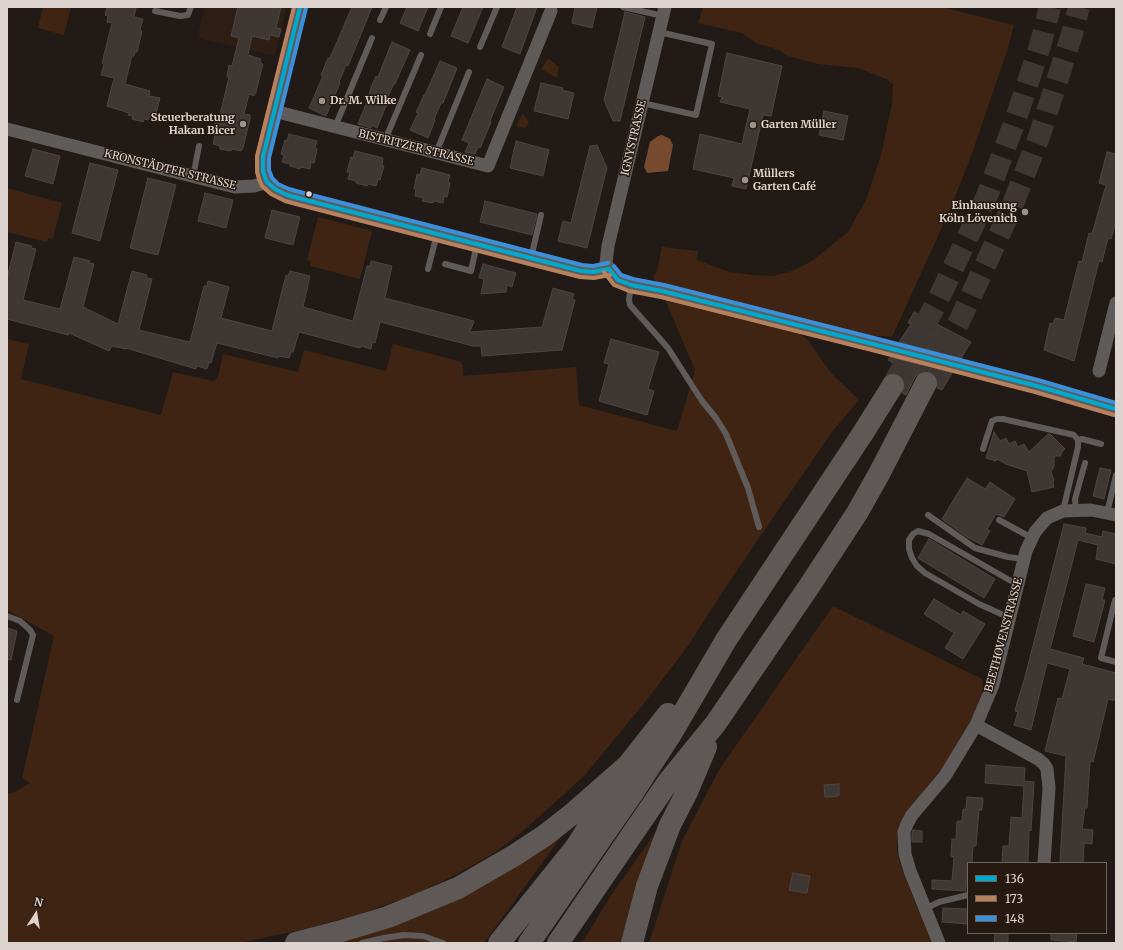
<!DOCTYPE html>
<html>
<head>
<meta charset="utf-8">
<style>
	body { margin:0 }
	#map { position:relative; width:1123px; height:950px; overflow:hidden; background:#221a16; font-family:Merriweather,serif }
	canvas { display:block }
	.frame { position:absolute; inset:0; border:8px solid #ddd4cf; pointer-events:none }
	.legend { position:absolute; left:967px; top:862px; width:140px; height:72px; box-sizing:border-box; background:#261912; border:1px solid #6f645e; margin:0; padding:5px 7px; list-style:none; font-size:12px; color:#ddd4cf }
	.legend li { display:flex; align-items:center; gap:8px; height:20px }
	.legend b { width:20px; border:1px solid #6f645e }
	.north { position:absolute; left:16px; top:894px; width:40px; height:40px; -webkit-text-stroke:3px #261912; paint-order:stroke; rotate:12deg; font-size:11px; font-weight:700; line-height:16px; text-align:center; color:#ddd4cf }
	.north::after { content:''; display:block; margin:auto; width:14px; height:18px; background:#ddd4cf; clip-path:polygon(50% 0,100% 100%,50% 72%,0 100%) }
</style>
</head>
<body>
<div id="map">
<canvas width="1123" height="950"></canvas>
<div class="frame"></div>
<ul class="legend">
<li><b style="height:5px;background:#00a9ce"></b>136</li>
<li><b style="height:5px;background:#b6815c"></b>173</li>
<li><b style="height:5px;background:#3a90db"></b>148</li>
</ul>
<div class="north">N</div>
</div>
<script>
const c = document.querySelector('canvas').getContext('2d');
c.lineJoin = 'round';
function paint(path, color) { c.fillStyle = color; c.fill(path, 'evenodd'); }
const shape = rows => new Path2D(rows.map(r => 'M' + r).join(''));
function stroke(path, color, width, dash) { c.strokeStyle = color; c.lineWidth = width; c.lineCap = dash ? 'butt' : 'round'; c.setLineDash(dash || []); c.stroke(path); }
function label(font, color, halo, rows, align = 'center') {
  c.font = font + ' Merriweather,serif'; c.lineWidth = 3; c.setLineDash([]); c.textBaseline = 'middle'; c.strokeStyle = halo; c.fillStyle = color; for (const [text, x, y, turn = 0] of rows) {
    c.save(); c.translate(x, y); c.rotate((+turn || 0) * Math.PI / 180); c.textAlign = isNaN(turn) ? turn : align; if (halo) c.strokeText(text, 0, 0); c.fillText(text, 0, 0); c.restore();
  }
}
const built = shape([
	[204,7,287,7,275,56,197,38]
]);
const green = shape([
	[43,7,71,7,64,35,38,28],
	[703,7,942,7,1014,25,1007,51,970,159,949,212,892,337,884,336,873,336,795,319,791,329,807,339,831,373,859,400,831,433,727,585,688,646,642,706,584,776,552,805,523,831,494,853,455,875,418,893,360,914,301,930,239,943,12,943,7,942,7,794,15,792,30,783,22,778,54,636,7,610,7,339,29,344,21,379,161,415,173,372,213,381,218,377,223,354,298,372,304,350,386,371,393,344,462,362,463,376,576,367,579,405,677,431,695,370,667,304,653,276,657,271,662,247,698,251,697,260,729,272,753,275,774,276,792,271,812,261,848,232,866,200,881,155,892,104,893,84,886,79,858,68,818,64,788,56,779,50,756,43,742,33,698,23],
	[548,58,559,67,557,78,541,69],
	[523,113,529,123,525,128,516,126],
	[7,188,62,203,53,239,48,238,47,242,7,232],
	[318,217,372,231,360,279,310,266,311,262,307,260],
	[833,606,982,679,983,690,979,705,958,745,898,835,897,851,902,870,932,943,649,943,682,841,719,770],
	[660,826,625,943,582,943,612,894],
	[566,830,484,943,325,943]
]);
const water = shape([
	[662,135,670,139,673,145,668,171,647,173,644,167,650,142,658,136]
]);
const building = shape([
	[107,7,129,7,136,8,134,17,143,19,140,30,142,31,137,52,135,52,134,56,132,56,125,84,150,91,149,96,160,98,155,118,149,117,148,120,144,119,143,122,132,119,133,116,128,115,129,113,107,106,114,78,101,75,104,64,102,63,112,23,107,22,108,16,105,15,107,7],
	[238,7,281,7,276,28,281,29,279,37,270,35,269,40,252,36,248,55,261,59,260,63,263,64,256,92,254,96,249,94,244,114,250,115,250,119,243,148,241,151,232,149,231,151,220,149,220,146,213,144,216,130,214,130,216,119,219,119,229,77,227,77,229,65,232,66,239,38,231,36,238,7],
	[352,7,372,7,348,66,346,65,339,82,340,83,326,116,309,108,323,76,321,75,328,58,330,58,352,7],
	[407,7,428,7,418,31,400,23,407,7],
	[463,7,483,7,468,43,451,36,463,7],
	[517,7,537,7,520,54,502,47,517,7],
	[575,7,597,7,592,28,572,23,575,7],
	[625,12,645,17,620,121,613,121,604,100,625,12],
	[392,42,410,50,395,84,394,84,390,92,386,101,388,101,377,128,371,125,371,128,358,124,370,94,369,94,372,85,376,76,378,77,392,42],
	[727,53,782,66,771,116,763,115,746,189,732,186,734,178,693,169,700,134,742,144,750,109,720,102,722,97,718,96,727,53],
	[440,61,457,68,443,103,441,103,434,119,435,120,428,138,410,130,418,113,416,112,420,104,424,95,425,95,440,61],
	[487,79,504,87,490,121,491,122,480,148,478,147,475,154,465,152,469,143,462,140,487,79],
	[541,83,563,88,562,90,574,93,568,119,534,111,541,83],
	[824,111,848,116,843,140,819,135,824,111],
	[289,134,317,141,315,148,317,149,314,163,311,162,310,169,301,167,300,169,290,166,290,164,282,162,284,155,281,154,285,140,287,141,289,134],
	[516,141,549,150,543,176,510,168,516,141],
	[597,145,607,168,587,248,558,241,563,221,571,223,590,146,597,145],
	[33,149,60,156,53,184,25,176,33,149],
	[355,151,383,158,382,165,384,166,380,180,378,179,376,186,368,184,367,186,356,183,356,181,348,179,350,172,347,172,351,157,353,158,355,151],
	[1107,152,1116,154,1116,221,1111,239,1108,238,1102,262,1099,261,1074,361,1044,350,1050,323,1053,324,1055,318,1064,320,1079,261,1082,262,1089,233,1092,234,1106,185,1099,183,1107,152],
	[90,163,118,170,100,241,72,233,90,163],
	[422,168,450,175,448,182,450,183,447,197,444,196,443,203,434,201,433,203,422,201,423,198,415,196,416,189,414,189,417,174,420,175,422,168],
	[148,178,176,185,158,255,130,248,148,178],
	[205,193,233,200,226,228,198,221,205,193],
	[485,201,537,214,532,235,480,222,485,201],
	[272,210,300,217,293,245,265,238,272,210],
	[16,242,32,246,31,248,36,249,23,300,60,309,74,257,90,261,89,263,94,264,83,307,118,324,132,271,147,275,147,278,152,279,139,330,185,341,190,342,204,286,207,286,208,281,229,287,221,318,272,331,286,275,288,276,290,271,310,276,303,307,353,321,367,266,370,266,371,261,392,266,385,298,474,321,470,332,542,327,553,288,574,294,572,299,575,300,562,350,482,356,481,346,473,346,380,322,375,343,372,342,371,349,361,346,360,348,299,332,293,352,291,352,289,358,279,356,278,358,217,343,211,363,209,362,207,369,197,366,196,369,126,348,126,349,112,346,109,351,69,333,68,335,7,319,7,278,16,242],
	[483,264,516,273,512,287,507,285,506,292,481,294,484,279,479,278,483,264],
	[914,312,971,342,961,358,899,342,911,324,908,323,914,312],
	[611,339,659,352,648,389,654,391,647,415,599,401,609,364,604,363,611,339],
	[890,357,952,373,942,390,937,388,938,382,937,377,932,372,926,371,920,372,915,377,906,395,902,393,905,386,904,380,900,375,895,373,893,363,888,360,890,357],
	[994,432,1000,441,1006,438,1009,444,1015,441,1018,447,1024,444,1029,452,1048,434,1050,434,1065,449,1061,453,1061,456,1054,456,1054,466,1051,472,1054,480,1053,482,1054,487,1032,492,1027,471,1006,464,997,459,996,461,986,458,994,432],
	[1100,468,1111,470,1104,499,1093,496,1100,468],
	[967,478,985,489,990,482,1015,499,1004,517,996,514,987,529,990,531,982,545,967,537,942,519,967,478],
	[1064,524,1086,528,1085,533,1102,537,1103,531,1116,534,1116,564,1096,559,1098,545,1078,540,1050,649,1084,658,1082,664,1116,673,1116,701,1108,699,1093,762,1090,761,1087,808,1085,808,1082,829,1093,830,1092,844,1084,843,1083,863,1060,863,1066,756,1045,751,1058,698,1062,699,1070,669,1047,663,1031,730,1014,725,1018,712,1015,711,1017,703,1025,677,1064,524],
	[929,539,995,579,984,598,918,558,929,539],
	[1086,584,1105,588,1102,600,1105,600,1094,642,1073,636,1086,584],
	[934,599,961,615,963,611,985,624,963,659,945,648,954,633,924,614,934,599],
	[7,628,17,631,11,660,7,659,7,628],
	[986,765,1025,768,1024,781,1034,782,1031,831,1029,830,1028,863,1002,863,1003,846,1009,846,1011,817,1022,818,1024,786,985,783,986,765],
	[839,784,839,796,825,797,824,785,839,784],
	[967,797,983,798,982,810,979,810,976,846,973,846,972,863,968,863,968,882,966,882,966,891,932,889,932,880,952,881,954,857,951,856,952,839,956,839,957,821,962,821,963,809,966,809,967,797],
	[913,830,922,831,922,842,912,842,912,833,913,830],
	[793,873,810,876,807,893,789,890,793,873],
	[943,908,968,909,968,924,942,922,943,908],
	[995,933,1008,933,1008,943,994,943,995,933],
	[1051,933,1077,933,1076,942,1051,940,1051,933]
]);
const highwayTunnel = shape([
	[926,383,959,322,1011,209,1039,137,1072,34,1079,7],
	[893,385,938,300,987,196,1015,121,1040,46,1050,7]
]);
const lane = shape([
	[623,7,663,16],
	[155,11,180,16,188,15,191,7],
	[380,20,386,7],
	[430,34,441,7],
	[480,47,497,7],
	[642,103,696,115,712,44,659,32],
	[335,127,372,38],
	[385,140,421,55],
	[436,153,469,72],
	[193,177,199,146],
	[531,258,541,215],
	[445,264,471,271,477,244],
	[428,269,437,234],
	[631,285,629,300,630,305,668,348,702,401,716,418,726,434,748,488,759,527],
	[1078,440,1082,439,1101,444],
	[983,449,992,421,997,419,1003,419,1074,435,1078,440,1078,447,1063,511],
	[1076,510,1075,499,1085,463],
	[1107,513,1116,475],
	[928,515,975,548,1008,557,1024,559],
	[999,520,1032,538],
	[1115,600,1101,658,1116,662],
	[7,616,20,621,30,630,33,635,17,700],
	[1010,618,979,604,925,573,917,566,912,558,909,549,909,540,913,534,918,531,929,534,1018,585],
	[925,909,939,902,968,895],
	[362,943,384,938,404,935,423,936,443,943]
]);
const street = shape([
	[300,7,263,157,263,171,265,177,267,182,275,189,287,195,298,198,581,271,593,272,609,269],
	[665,7,608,246,606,263,613,275,618,280,631,285,662,291,738,311,873,344,1037,386,1116,409],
	[274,111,488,166,551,11],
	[7,129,235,187,254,186,267,182],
	[1099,371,1116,303],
	[976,725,1038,759,1044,764,1047,769,1049,788,1044,863],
	[939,943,910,871,905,854,904,832,907,824,912,815,945,776,976,725,993,685,1026,551,1035,532,1047,518,1063,511,1091,510,1116,515]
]);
const highway = shape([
	[296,943,338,932,388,917,458,888,515,855,544,836,571,815,628,765],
	[499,943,576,847,628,765,668,714],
	[529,943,632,794,671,734,726,640,863,433,893,385],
	[558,943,668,782,716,723,810,585,857,513,879,474,926,383],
	[632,943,647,886,670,825,687,792,706,747]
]);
const bus1 = shape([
	[300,7,263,157,263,171,265,177,267,182,275,189,287,195,298,198,581,271,593,272,609,269],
	[609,269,618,280,631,285,662,291,873,344,1037,386,1116,409]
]);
const bus2 = shape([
	[294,7,257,156,257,172,259,179,262,186,271,194,285,201,296,204,580,277,594,278,610,275],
	[604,272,614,285,629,291,661,297,872,350,1035,392,1114,415]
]);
const bus3 = shape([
	[306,8,269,158,269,170,271,175,272,178,278,184,289,189,300,192,582,265,593,266,608,263],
	[614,266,621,275,633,279,664,285,874,338,1038,380,1116,403]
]);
const markers = [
	[322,101,4,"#9c938e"],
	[243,124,4,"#9c938e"],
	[753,125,4,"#9c938e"],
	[745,180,4,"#9c938e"],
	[309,194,3.5,"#ddd4cf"],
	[1025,212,4,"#9c938e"]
];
const poiNames = [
	["Dr. M. Wilke",330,101],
	["Steuerberatung",235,118,"right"],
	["Hakan Bicer",235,131,"right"],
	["Garten Müller",761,125],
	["Müllers",753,174],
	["Garten Café",753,187],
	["Einhausung",1017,206,"right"],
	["Köln Lövenich",1017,219,"right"]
];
const streetNames = [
	["IGNYSTRASSE",634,138,-77],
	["BISTRITZER STRASSE",416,148,14],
	["KRONSTÄDTER STRASSE",170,170,14],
	["BEETHOVENSTRASSE",1004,635,-75]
];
paint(built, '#2e1d13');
paint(green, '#3f2414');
paint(water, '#774a30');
paint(building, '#3e3733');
stroke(building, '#4c4541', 1);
stroke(highwayTunnel, '#3e3632', 22, [22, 11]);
stroke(lane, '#5f5b5a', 6);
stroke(street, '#5f5b5a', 13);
stroke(highway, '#5e5956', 22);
stroke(bus1, '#00a9ce', 4);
stroke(bus2, '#b6815c', 4);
stroke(bus3, '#3a90db', 4);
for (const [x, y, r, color] of markers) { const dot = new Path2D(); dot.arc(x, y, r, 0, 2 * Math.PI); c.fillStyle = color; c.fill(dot); stroke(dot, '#261912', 1.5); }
label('bold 11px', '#ddd4cf', '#261912', poiNames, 'left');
label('11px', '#ddd4cf', '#261912', streetNames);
</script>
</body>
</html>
